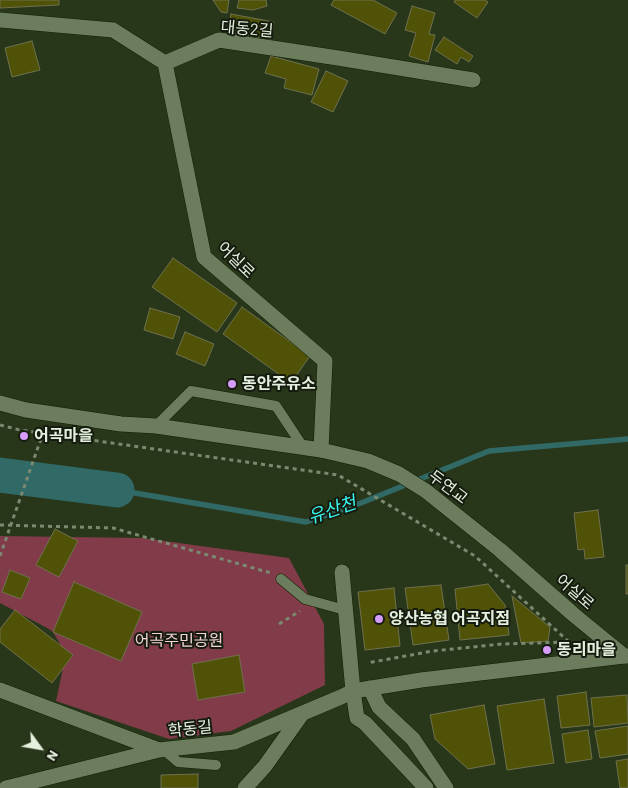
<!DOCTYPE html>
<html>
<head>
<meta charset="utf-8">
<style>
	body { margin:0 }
	#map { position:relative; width:628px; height:788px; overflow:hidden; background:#28371a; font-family:Barlow,sans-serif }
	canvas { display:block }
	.north { position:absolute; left:15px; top:723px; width:50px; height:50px; -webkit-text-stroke:4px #151c0f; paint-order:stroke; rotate:122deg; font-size:14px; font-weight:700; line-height:20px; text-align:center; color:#e5efde }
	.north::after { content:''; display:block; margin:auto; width:18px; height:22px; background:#e5efde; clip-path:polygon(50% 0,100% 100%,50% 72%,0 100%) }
</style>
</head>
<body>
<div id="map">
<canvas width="628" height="788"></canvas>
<div class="north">N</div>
</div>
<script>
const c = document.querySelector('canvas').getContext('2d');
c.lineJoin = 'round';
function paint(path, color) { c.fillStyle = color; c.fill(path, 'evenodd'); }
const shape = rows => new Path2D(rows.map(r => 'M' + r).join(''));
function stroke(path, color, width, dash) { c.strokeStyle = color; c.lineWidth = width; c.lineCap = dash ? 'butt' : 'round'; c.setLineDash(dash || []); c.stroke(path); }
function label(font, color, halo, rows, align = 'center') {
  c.font = font + ' Barlow,"Noto Sans KR",sans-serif'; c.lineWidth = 4; c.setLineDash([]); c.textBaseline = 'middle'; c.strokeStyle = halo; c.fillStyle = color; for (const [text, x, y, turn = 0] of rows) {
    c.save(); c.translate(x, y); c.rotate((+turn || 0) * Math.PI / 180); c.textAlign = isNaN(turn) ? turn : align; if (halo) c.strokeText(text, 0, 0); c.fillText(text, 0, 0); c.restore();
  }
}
const green = shape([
	[0,536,142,538,289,558,324,624,325,685,231,731,169,739,56,701,66,654,53,632,49,629,0,603]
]);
const stream = shape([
	[117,490,306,522,361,503,489,451,628,439]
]);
const river = shape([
	[0,475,117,490]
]);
const building = shape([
	[0,0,59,0,59,5,0,8,0,0],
	[213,0,229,0,227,13,221,12,213,0],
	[239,0,266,0,267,6,253,10,237,8,239,0],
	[334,0,373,0,397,13,385,34,331,5,334,0],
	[455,0,485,0,488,2,477,18,454,2,455,0],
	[412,6,435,13,429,34,435,35,428,62,409,56,416,33,405,30,412,6],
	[231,14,274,22,271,40,228,32,231,14],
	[444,37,473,56,469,62,461,57,457,64,435,50,444,37],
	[32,41,40,70,12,77,5,48,32,41],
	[271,56,319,69,312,95,284,88,286,79,265,73,271,56],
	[326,71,348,81,333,112,311,102,326,71],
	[173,258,237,303,217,332,152,287,173,258],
	[242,307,310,356,291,383,223,334,242,307],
	[150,308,180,317,173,339,144,330,150,308],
	[185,332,214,344,205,366,176,354,185,332],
	[598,510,604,557,585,559,584,549,578,550,574,513,598,510],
	[55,529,78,541,59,577,36,565,55,529],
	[626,565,628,565,628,594,626,594,626,565],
	[10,570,30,578,21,599,2,592,10,570],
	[74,582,142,612,121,661,53,632,74,582],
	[488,584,505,605,509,635,460,640,455,589,488,584],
	[441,585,449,640,413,645,405,588,441,585],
	[394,588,400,646,365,650,358,592,394,588],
	[512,596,550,627,548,641,521,643,512,596],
	[15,610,73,655,52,683,0,642,0,629,15,610],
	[239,655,245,692,198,700,192,664,239,655],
	[586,692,590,725,561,728,557,696,586,692],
	[627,695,628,723,594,727,591,698,627,695],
	[544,699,554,763,507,770,497,706,544,699],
	[484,705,495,764,468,769,435,739,430,715,484,705],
	[628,726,628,754,600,758,595,731,628,726],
	[588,730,592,759,566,763,562,734,588,730],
	[628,759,628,788,620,788,616,761,628,759],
	[198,774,198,788,161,788,161,775,198,774]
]);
const path = shape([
	[0,425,20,430,338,475,475,556,569,642,502,644,433,651,367,663],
	[0,525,113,528,271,573],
	[279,624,300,611]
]);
const service = shape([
	[156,426,191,391,276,406,303,447],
	[281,579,305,599,345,610],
	[163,749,178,762,216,765]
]);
const minor = shape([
	[0,20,113,30,165,63],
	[165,63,204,257,325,361,321,450],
	[165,63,219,40,338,58,473,80],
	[342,572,353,691,357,718,365,723,426,788],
	[370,688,379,707,413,739,446,788],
	[245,788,265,766,302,714]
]);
const tertiary = shape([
	[0,690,159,750,234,742,341,697,353,691,421,680,624,656],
	[6,788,159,750]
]);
const secondary = shape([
	[0,403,26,410,121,424,156,426,321,450,368,461,399,474,426,491,500,550,574,615,624,656,628,656]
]);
const pathBridge = shape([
	[0,556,43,433]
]);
const markers = [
	[232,384,5,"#d59cfb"],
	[24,436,5,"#d59cfb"],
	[379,619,5,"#d59cfb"],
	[547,650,5,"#d59cfb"]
];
const streetNames = [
	["대동2길",247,29,5],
	["어실로",236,260,44],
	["두연교",448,487,37],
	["어실로",575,592,41],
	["학동길",190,729,-6]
];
const poiNames = [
	["동안주유소",242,384],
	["어곡마을",34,436],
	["양산농협 어곡지점",389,619],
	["동리마을",557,650]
];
const parkNames = [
	["어곡주민공원",179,641]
];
const waterNames = [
	["유산천",332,510,-19]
];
paint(green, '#823b48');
stroke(stream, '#316966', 5.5);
stroke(river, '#316966', 35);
paint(building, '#505207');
stroke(building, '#6f714e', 1);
stroke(service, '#111e03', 11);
stroke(minor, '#111e03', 16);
stroke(tertiary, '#111e03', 16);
stroke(secondary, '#111e03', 16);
stroke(path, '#7c8971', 3, [4, 4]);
stroke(service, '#6c7d5d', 10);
stroke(minor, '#6c7d5d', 15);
stroke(tertiary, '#6c7d5d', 15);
stroke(secondary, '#6c7d5d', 15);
stroke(pathBridge, '#7c8971', 3, [4, 4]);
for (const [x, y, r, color] of markers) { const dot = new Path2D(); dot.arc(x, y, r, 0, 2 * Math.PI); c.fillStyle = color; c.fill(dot); stroke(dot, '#151c0f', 2); }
label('16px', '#e5efde', '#151c0f', streetNames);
label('bold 16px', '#e5efde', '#151c0f', poiNames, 'left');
label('16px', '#f1d2d5', '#151c0f', parkNames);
label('italic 18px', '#39f6ef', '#151c0f', waterNames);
</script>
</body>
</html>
